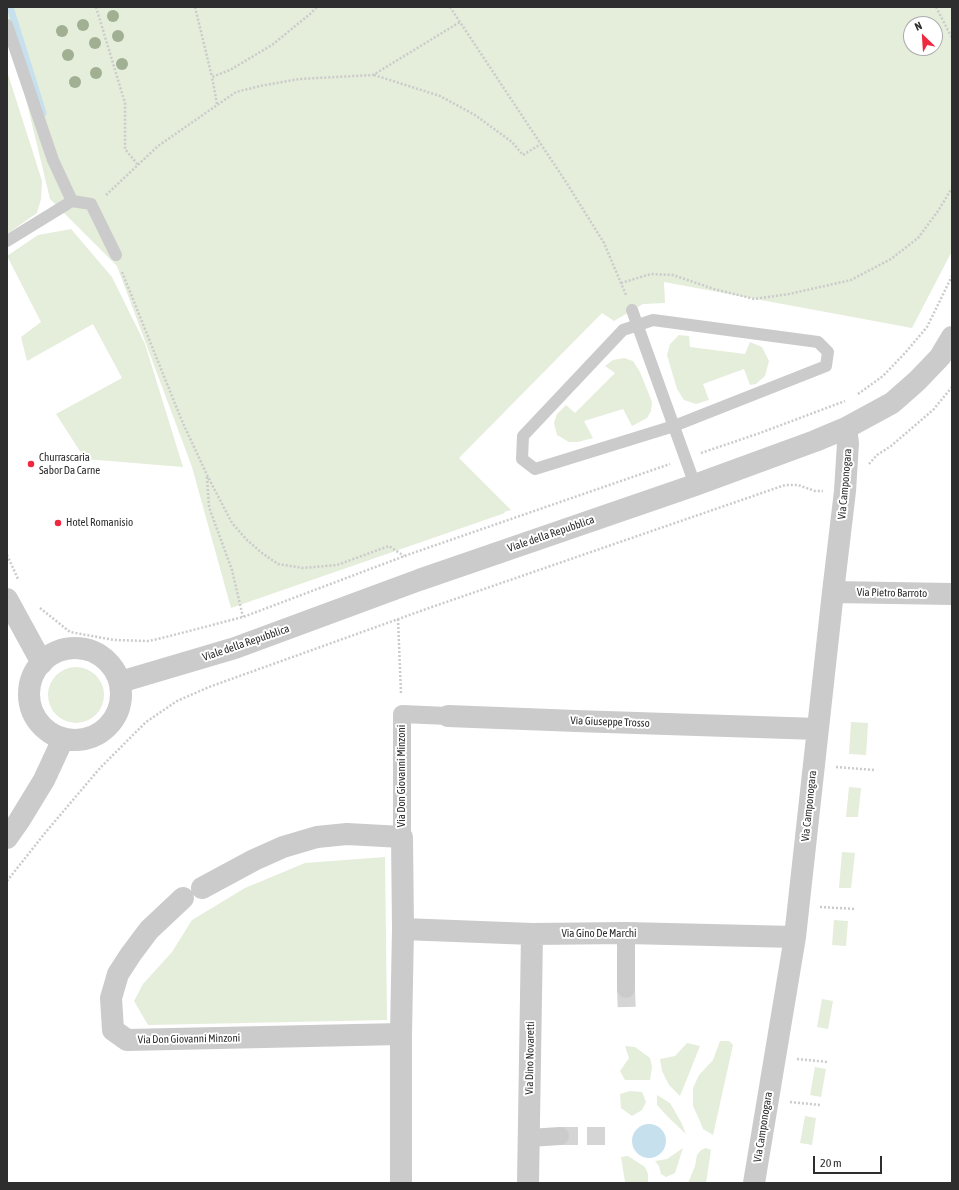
<!DOCTYPE html>
<html>
<head>
<meta charset="utf-8">
<style>
	body { margin:0 }
	#map { position:relative; width:959px; height:1190px; overflow:hidden; background:#fff; font-family:"Asap Condensed",sans-serif }
	canvas { display:block }
	.frame { position:absolute; inset:0; border:8px solid #2e2e2e; pointer-events:none }
	.north { position:absolute; left:903px; top:16px; width:40px; height:40px; box-sizing:border-box; background:#fff; border:1px solid #ababab; border-radius:50%; rotate:335deg; font-size:11px; font-weight:700; line-height:16px; text-align:center; color:#2e2e2e }
	.north::after { content:''; display:block; margin:auto; width:14px; height:18px; background:#ef273f; clip-path:polygon(50% 0,100% 100%,50% 72%,0 100%) }
	.scale { position:absolute; left:813px; top:1156px; width:69px; height:18px; box-sizing:border-box; border:2px solid #2e2e2e; border-top:0; padding-left:5px; font-size:12px; line-height:14px; white-space:nowrap; color:#2e2e2e; -webkit-text-stroke:3px #fff; paint-order:stroke }
</style>
</head>
<body>
<div id="map">
<canvas width="959" height="1190"></canvas>
<div class="frame"></div>
<div class="north">N</div>
<div class="scale">20 m</div>
</div>
<script>
const c = document.querySelector('canvas').getContext('2d');
c.lineJoin = 'round';
function paint(path, color) { c.fillStyle = color; c.fill(path, 'evenodd'); }
const shape = rows => new Path2D(rows.map(r => 'M' + r).join(''));
function stroke(path, color, width, dash) { c.strokeStyle = color; c.lineWidth = width; c.lineCap = dash ? 'butt' : 'round'; c.setLineDash(dash || []); c.stroke(path); }
function label(font, color, halo, rows, align = 'center') {
  c.font = font + ' "Asap Condensed",sans-serif'; c.lineWidth = 4; c.setLineDash([]); c.textBaseline = 'middle'; c.strokeStyle = halo; c.fillStyle = color; for (const [text, x, y, turn = 0] of rows) {
    c.save(); c.translate(x, y); c.rotate((+turn || 0) * Math.PI / 180); c.textAlign = isNaN(turn) ? turn : align; if (halo) c.strokeText(text, 0, 0); c.fillText(text, 0, 0); c.restore();
  }
}
const green = shape([
	[7,7,952,7,952,251,912,328,664,282,665,303,643,304,614,321,602,313,459,458,511,510,504,512,505,513,231,608,192,467,117,266,50,199,7,20],
	[911,24,935,24,935,48,911,48],
	[7,71,42,181,41,199,37,213,7,234],
	[71,229,112,277,145,344,183,467,85,459,56,414,122,378,93,324,27,361,21,337,41,322,7,256,38,235],
	[679,335,689,336,690,347,745,354,750,342,762,347,769,361,765,376,756,384,750,385,744,369,703,384,709,400,696,404,684,400,677,389,667,355,670,344],
	[624,358,633,361,640,372,652,402,651,411,647,418,632,426,623,409,584,421,593,438,578,442,569,442,557,435,554,423,557,414,566,405,575,413,615,373,605,366,613,360],
	'48 695a28 28 0 1 1 56 0a28 28 0 1 1-56 0Z',
	[851,722,868,723,866,755,849,754],
	[849,787,861,788,858,817,846,817],
	[842,852,855,853,851,888,839,888],
	[385,857,387,1020,148,1025,134,1001,143,984,172,952,192,920,245,888,305,863],
	[834,920,848,921,846,946,832,945],
	[822,999,833,1001,828,1029,817,1027],
	[720,1041,729,1041,733,1045,713,1135,703,1129,699,1119,693,1106,693,1088,699,1075,713,1060],
	[687,1043,700,1046,680,1096,669,1085,662,1071,660,1059,675,1056],
	[625,1046,635,1047,650,1058,652,1067,650,1080,625,1080,620,1071,629,1058],
	[815,1067,826,1069,821,1097,810,1095],
	[630,1091,642,1092,646,1102,642,1110,632,1116,621,1108,620,1094],
	[657,1095,670,1103,681,1122,686,1134,670,1119,657,1105],
	[805,1116,816,1118,812,1145,800,1143],
	[683,1148,675,1173,666,1177,661,1174,659,1166,655,1161,667,1159],
	[706,1148,711,1150,706,1183,688,1183,695,1166,697,1155,701,1150],
	[628,1156,645,1167,648,1174,648,1183,628,1183,625,1182,621,1157]
]);
const water = shape([
	'632 1141a17 17 0 1 1 34 0a17 17 0 1 1-34 0Z'
]);
const stream = shape([
	[10,7,43,113]
]);
const pedestrianTunnel = shape([
	[626,989,627,1015],
	[560,1136,611,1136]
]);
const path = shape([
	[96,7,125,103,125,149,138,165],
	[195,7,212,77],
	[450,7,566,182,604,243,626,295],
	[936,7,952,38],
	[374,75,440,96,475,115,512,142,523,155,541,144],
	[217,104,212,77,230,70,272,45,310,14,317,7],
	[106,195,158,146,236,92,260,86,299,79,373,75,460,22],
	[122,272,182,421,207,475,232,523,247,540,262,553,278,564,303,568,337,565,389,546,404,556],
	[621,283,651,274,673,275,714,289,754,299,789,294,851,280,891,259,918,238,938,211,952,188],
	[858,394,883,376,905,353,927,327,952,276],
	[701,453,760,433,845,401],
	[869,464,877,455,891,446,933,410,952,387],
	[207,477,209,507,232,570,243,617],
	[7,555,18,579],
	[40,608,70,632,114,640,149,641,166,637,243,617,410,554,670,464],
	[398,619,401,694],
	[836,767,874,770],
	[7,881,45,833,100,768,146,722,177,701,209,687,429,608,785,485,798,485,815,491,823,491],
	[820,907,856,909],
	[797,1059,828,1062],
	[790,1102,820,1105]
]);
const service = shape([
	[7,25,53,160,72,201,91,204,116,255],
	[7,241,72,201],
	[632,310,695,485],
	[653,320,818,342,828,352,826,366,674,426,535,469,522,459,523,436,623,330,653,320]
]);
const pedestrian = shape([
	[402,837,402,714,448,716],
	[626,989,626,933],
	[529,1138,560,1136]
]);
const minor = shape([
	[833,592,952,594],
	[7,599,42,663],
	'29 694a46 46 0 1 1 92 0a46 46 0 1 1-92 0Z',
	[120,682,235,648,419,580,695,485,815,441,846,428,892,403,917,381,940,357,952,337],
	[448,716,576,721,818,729],
	[7,838,19,821,44,780,63,739],
	[202,888,254,860,283,847,317,837,347,834,402,837,403,929,401,1034,401,1183],
	[183,898,149,930,131,954,118,974,111,998,113,1030,127,1040,401,1034],
	[403,929,532,934,626,933,795,937],
	[528,1183,532,934],
	[754,1183,795,937,833,592,845,491,848,443,846,428]
]);
const trees = [
	[113,16],
	[83,25],
	[62,31],
	[118,36],
	[95,43],
	[68,55],
	[122,64],
	[96,73],
	[75,82]
];
const markers = [
	[31,464,4,"#ef273f"],
	[58,523,4,"#ef273f"]
];
const poiNames = [
	["Churrascaria",39,458],
	["Sabor Da Carne",39,471],
	["Hotel Romanisio",66,523]
];
const streetNames = [
	["Via Camponogara",845,484,-85],
	["Viale della Repubblica",551,534,-19],
	["Via Pietro Barroto",892,593,1],
	["Viale della Repubblica",246,643,-19],
	["Via Giuseppe Trosso",610,722,2],
	["Via Don Giovanni Minzoni",402,776,-90],
	["Via Camponogara",809,806,-84],
	["Via Gino De Marchi",599,934],
	["Via Don Giovanni Minzoni",189,1039,-1],
	["Via Dino Novaretti",530,1058,-89],
	["Via Camponogara",763,1127,-81]
];
paint(green, '#e5eddb');
paint(water, '#c6e0ee');
stroke(stream, '#c6e0ee', 7);
stroke(pedestrianTunnel, '#d5d5d5', 18, [18, 9]);
stroke(path, '#cbcbcb', 2.5, [2, 2]);
stroke(service, '#cbcbcb', 12);
stroke(pedestrian, '#cbcbcb', 18);
stroke(minor, '#cbcbcb', 22);
c.fillStyle = '#a1af92';
for (const [x, y] of trees) { c.beginPath(); c.arc(x, y, 6, 0, 2 * Math.PI); c.fill(); }
for (const [x, y, r, color] of markers) { const dot = new Path2D(); dot.arc(x, y, r, 0, 2 * Math.PI); c.fillStyle = color; c.fill(dot); stroke(dot, '#fff', 1.5); }
label('11px', '#2e2e2e', '#fff', poiNames, 'left');
label('11px', '#2e2e2e', '#fff', streetNames);
</script>
</body>
</html>
